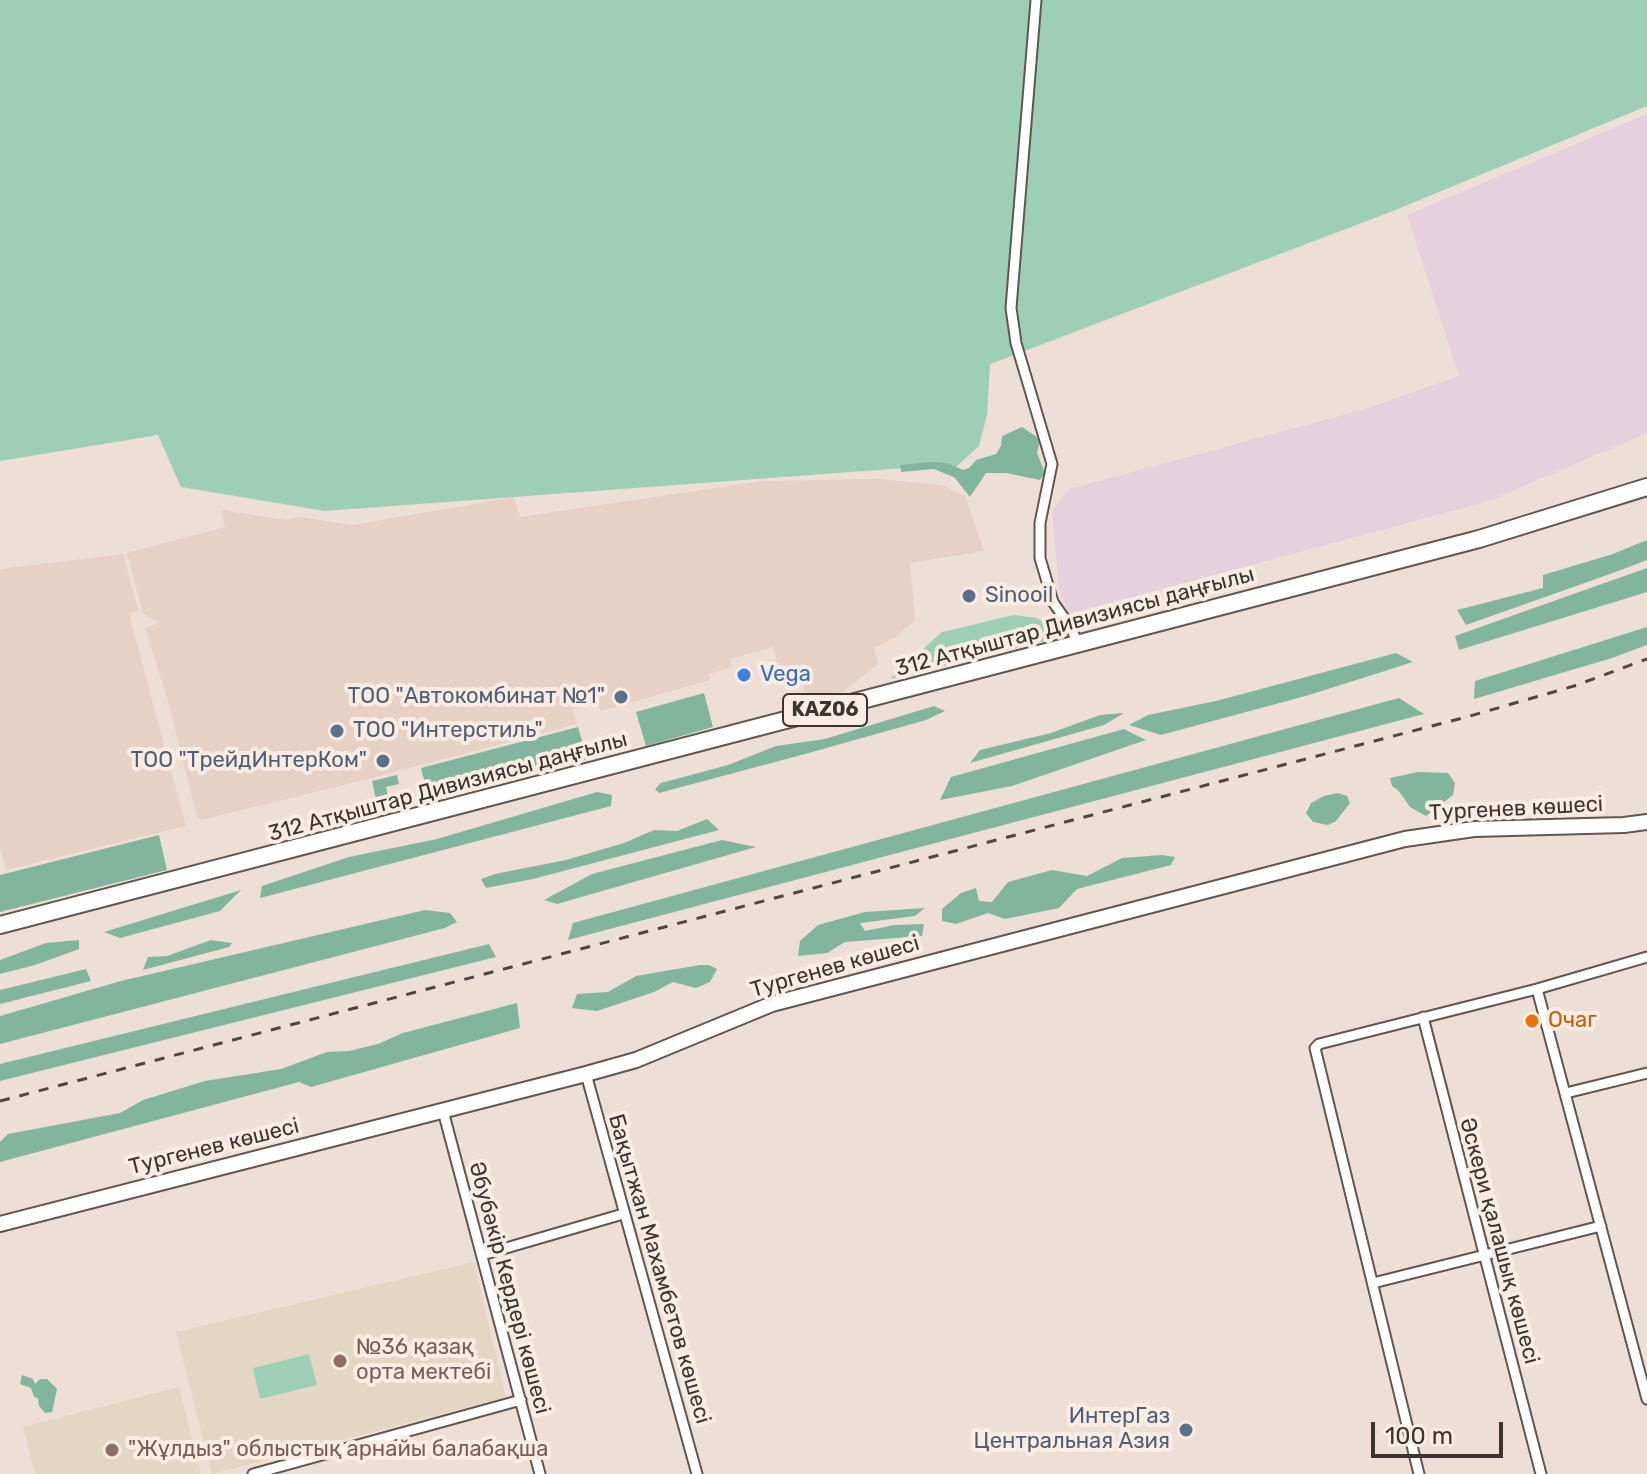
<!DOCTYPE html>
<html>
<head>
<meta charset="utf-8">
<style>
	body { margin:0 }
	#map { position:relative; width:1647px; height:1474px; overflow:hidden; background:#eddfd6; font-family:Rubik,sans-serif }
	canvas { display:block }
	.scale { position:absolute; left:1371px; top:1422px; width:132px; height:36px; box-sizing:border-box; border:4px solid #3a3531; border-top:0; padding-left:10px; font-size:24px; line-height:28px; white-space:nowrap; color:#3a3531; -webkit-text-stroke:6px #faece3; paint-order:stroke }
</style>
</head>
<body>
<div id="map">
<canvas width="1647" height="1474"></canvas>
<div class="scale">100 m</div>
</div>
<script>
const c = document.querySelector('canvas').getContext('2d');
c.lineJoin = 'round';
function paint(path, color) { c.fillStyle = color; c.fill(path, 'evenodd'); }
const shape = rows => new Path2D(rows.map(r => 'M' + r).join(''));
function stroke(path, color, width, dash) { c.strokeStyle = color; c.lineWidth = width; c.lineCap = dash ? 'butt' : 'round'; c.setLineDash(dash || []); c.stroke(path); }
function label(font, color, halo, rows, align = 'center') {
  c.font = font + ' Rubik,sans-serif'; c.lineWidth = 8; c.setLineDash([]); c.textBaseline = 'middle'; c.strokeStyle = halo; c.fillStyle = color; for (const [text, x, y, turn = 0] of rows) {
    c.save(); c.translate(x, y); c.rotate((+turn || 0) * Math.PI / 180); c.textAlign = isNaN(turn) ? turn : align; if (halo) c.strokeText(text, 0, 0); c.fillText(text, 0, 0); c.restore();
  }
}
const built = shape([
	[880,479,941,485,965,496,984,551,910,563,915,620,896,637,874,648,878,664,843,692,806,698,800,674,775,679,770,661,776,659,773,647,730,659,732,667,709,674,710,680,601,711,597,702,573,709,577,724,372,778,201,820,197,817,168,701,145,628,159,623,143,613,127,553,225,527,221,510,286,520,300,517,353,525,514,497,520,517,762,481],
	[123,554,138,610,129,614,186,826,6,870,0,847,0,569]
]);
const industrial = shape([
	[1647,114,1647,433,1486,502,1069,614,1059,590,1052,511,1069,489,1362,410,1459,376,1407,215]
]);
const education = shape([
	[474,1262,506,1397,212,1474,176,1332],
	[179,1387,201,1474,35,1474,23,1427]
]);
const green = shape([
	[0,0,1647,0,1647,106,1388,213,990,364,987,415,979,446,947,475,932,466,325,511,181,487,158,435,0,461],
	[1014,615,1037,618,1050,626,1049,640,890,679,942,632],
	[309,1354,317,1385,260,1399,253,1368]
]);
const forest = shape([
	[1022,427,1040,439,1037,453,1045,473,1040,480,1006,473,986,473,970,497,954,477,934,469,901,472,900,465,930,462,947,463,963,470,969,468,976,460,996,454,1001,446,1002,436],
	[1647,540,1647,560,1610,574,1466,625,1457,610,1543,588,1543,575,1613,554],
	[1647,568,1647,592,1459,650,1455,636],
	[1647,627,1647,645,1612,658,1474,699,1475,681],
	[1396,653,1413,662,1309,695,1161,735,1129,725,1148,715,1216,701],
	[704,693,713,727,646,746,636,712],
	[1399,698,1424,714,568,940,573,923],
	[934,706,945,711,926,720,805,754,659,793,655,789,661,783,728,765,776,746,825,739],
	[1124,713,1104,725,970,763,980,750,1051,733,1100,715],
	[578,727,587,759,429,800,421,768],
	[1124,729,1146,740,1012,786,940,800,951,777],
	[1418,772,1448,773,1455,783,1453,795,1426,816,1410,807,1398,790,1392,786,1390,778],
	[397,775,399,784,386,787,391,811,322,828,320,818,377,804,372,781],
	[597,792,612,795,611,806,260,898,262,886,349,857,437,839],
	[1338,793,1347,796,1350,803,1336,821,1328,825,1313,822,1306,813,1311,803,1324,796],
	[707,819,719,830,533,879,486,888,481,879,495,874,566,860,624,843,654,830,677,831],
	[159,835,167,870,0,912,0,875],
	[722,840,756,847,557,904,544,900,592,874],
	[1162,855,1175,857,1171,865,1077,889,1059,908,1005,919,988,913,956,924,942,921,942,909,961,893,976,888,979,901,992,902,1008,882,1052,870,1087,876,1122,858],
	[241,890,220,911,120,938,104,932],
	[925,908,915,916,860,923,865,931,894,925,924,924,922,936,845,942,827,953,798,956,800,941,818,925,865,912],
	[425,910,450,913,457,922,445,928,0,1044,0,1016,121,981],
	[79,940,79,949,35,965,0,974,0,960,46,943],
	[211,940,232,943,229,947,143,970,148,957,167,956],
	[489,944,496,957,0,1081,0,1064],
	[700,965,709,965,717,969,710,982,696,988,673,982,654,992,597,1011,572,1008,577,994,608,992,636,976],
	[86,969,91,981,0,1004,0,990],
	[517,1003,520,1028,311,1087,299,1082,0,1162,0,1142,8,1134,120,1113,143,1100,205,1081,281,1069,327,1052,349,1051,378,1044,403,1033],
	[22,1375,33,1379,35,1384,40,1379,47,1379,57,1389,52,1412,45,1413,39,1406,38,1398,34,1397,31,1388,20,1384]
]);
const street = shape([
	[1036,0,1011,308,1016,343,1052,464,1040,523,1040,558,1053,602,1071,628,1078,644],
	[1537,989,1647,1399],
	[1423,1017,1541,1474],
	[586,1074,697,1474],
	[1566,1093,1647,1073],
	[443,1111,540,1474],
	[482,1255,623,1214],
	[1373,1283,1601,1226],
	[253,1474,521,1400],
	[1419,1474,1315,1048,1319,1044,1537,989,1647,957]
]);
const secondary = shape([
	[0,1224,586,1074,636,1060,772,1004,1405,839,1474,829,1624,825,1647,822]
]);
const highway = shape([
	[0,925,1479,539,1647,487]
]);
const rail = shape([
	[0,1101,1470,716,1574,686,1647,659]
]);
const markers = [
	[969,596,8,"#5c6f8a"],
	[744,675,8,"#3f7fe0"],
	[621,697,8,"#5c6f8a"],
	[337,731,8,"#5c6f8a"],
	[383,761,8,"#5c6f8a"],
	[1532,1021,8,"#e8710a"],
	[340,1361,8,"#8d6e63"],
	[1186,1430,8,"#5c6f8a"],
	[112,1450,8,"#8d6e63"]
];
const shields = [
	[825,710,84]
];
const shieldNames = [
	["KАZ06",825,710]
];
const serviceNames = [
	["Sinooil",985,596,"left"],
	["ТОО \"Автокомбинат №1\"",605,697],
	["ТОО \"Интерстиль\"",353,731,"left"],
	["ТОО \"ТрейдИнтерКом\"",367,761],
	["ИнтерГаз",1170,1417],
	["Центральная Азия",1170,1442]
];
const streetNames = [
	["312 Атқыштар Дивизиясы даңғылы",1075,622,-15],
	["312 Атқыштар Дивизиясы даңғылы",448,787,-15],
	["Тургенев көшесі",1516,809,-3],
	["Тургенев көшесі",835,967,-16],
	["Тургенев көшесі",214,1147,-14],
	["Әскери қалашық көшесі",1499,1241,75],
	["Бақытжан Махамбетов көшесі",659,1269,74],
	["Әбубәкір Кердері көшесі",509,1288,75]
];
const shopNames = [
	["Vega",760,675]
];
const foodNames = [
	["Очаг",1548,1021]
];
const educationNames = [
	["№36 қазақ",356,1348],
	["орта мектебі",356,1373],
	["\"Жұлдыз\" облыстық арнайы балабақша",128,1450]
];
paint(built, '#e6d1c4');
paint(industrial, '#e7d0dd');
paint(education, '#e3d6c2');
paint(green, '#9dcfb7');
paint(forest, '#82b59d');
stroke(street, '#62564e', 13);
stroke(secondary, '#62564e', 18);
stroke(highway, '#62564e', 20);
stroke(street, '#fff', 9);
stroke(secondary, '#fff', 14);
stroke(highway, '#fff', 16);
stroke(rail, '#4c4742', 3, [10, 10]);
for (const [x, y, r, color] of markers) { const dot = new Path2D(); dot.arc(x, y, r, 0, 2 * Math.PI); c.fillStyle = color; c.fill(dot); stroke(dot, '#faece3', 3); }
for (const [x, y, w] of shields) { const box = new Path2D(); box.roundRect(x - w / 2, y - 16, w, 32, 6); c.fillStyle = '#faece3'; c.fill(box); stroke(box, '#3a3531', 2); }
label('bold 20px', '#3a3531', null, shieldNames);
label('22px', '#4e5e75', '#faece3', serviceNames, 'right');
label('22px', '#3a3531', '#faece3', streetNames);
label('22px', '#366cbe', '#faece3', shopNames, 'left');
label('22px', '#c56008', '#faece3', foodNames, 'left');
label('22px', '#785e54', '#faece3', educationNames, 'left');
</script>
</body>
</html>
